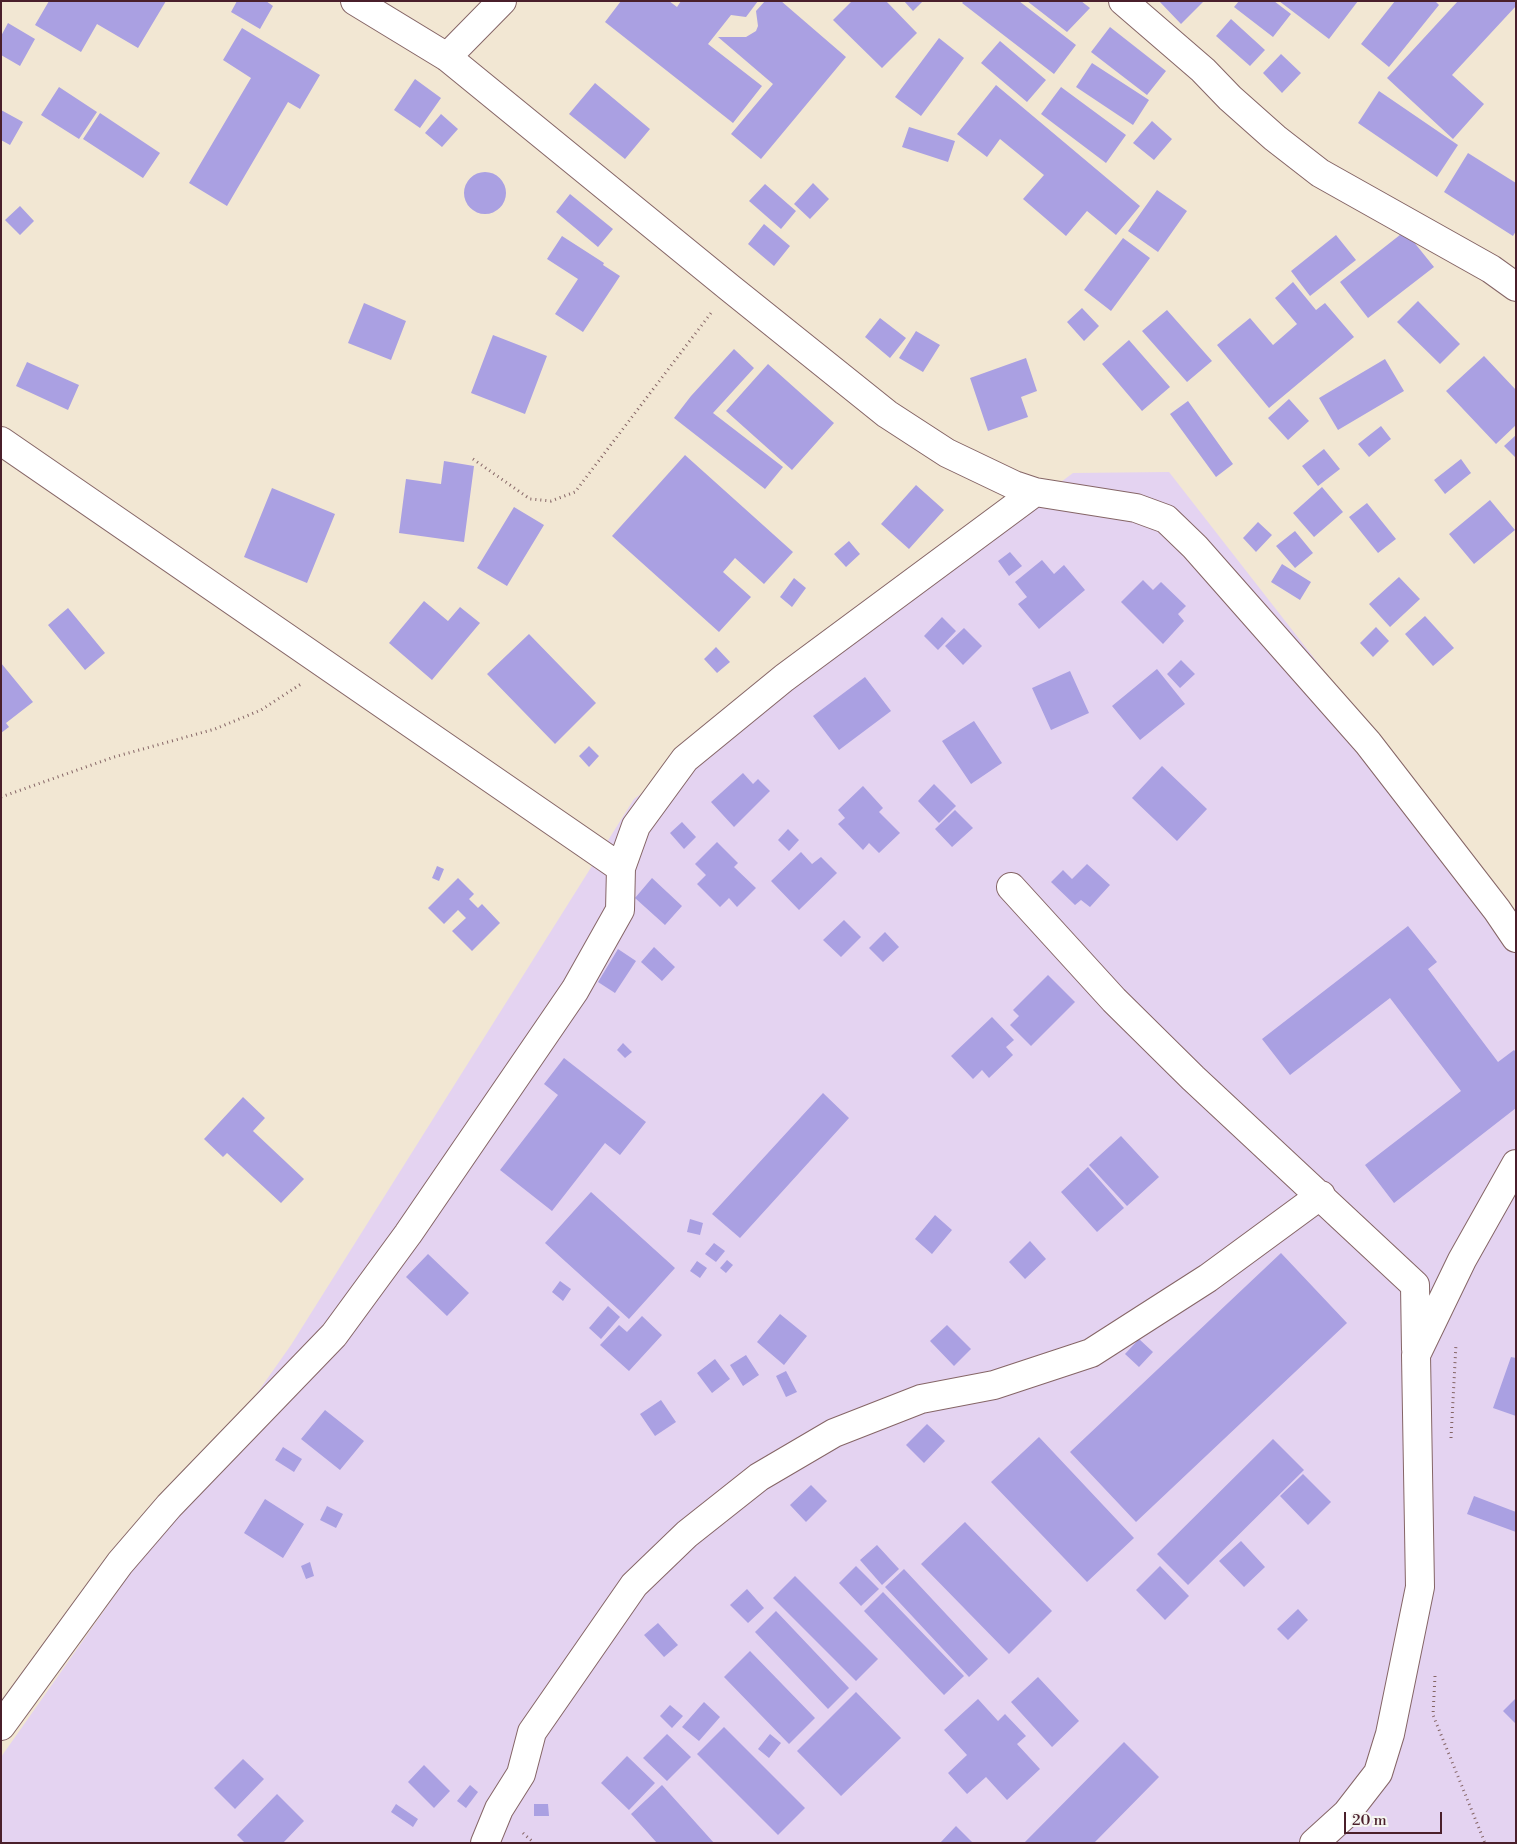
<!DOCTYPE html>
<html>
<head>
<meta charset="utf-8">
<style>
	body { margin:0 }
	#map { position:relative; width:1517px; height:1844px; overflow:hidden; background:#f2e7d3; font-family:"Libre Bodoni",serif }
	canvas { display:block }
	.frame { position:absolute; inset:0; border:2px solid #4a1f2b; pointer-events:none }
	.scale { position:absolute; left:1344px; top:1812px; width:98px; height:22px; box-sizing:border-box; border:2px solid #4a1f2b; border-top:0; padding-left:6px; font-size:15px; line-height:18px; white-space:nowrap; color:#4a1f2b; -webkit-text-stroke:4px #f6f6f2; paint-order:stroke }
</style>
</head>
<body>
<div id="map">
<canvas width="1517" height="1844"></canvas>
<div class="frame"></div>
<div class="scale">20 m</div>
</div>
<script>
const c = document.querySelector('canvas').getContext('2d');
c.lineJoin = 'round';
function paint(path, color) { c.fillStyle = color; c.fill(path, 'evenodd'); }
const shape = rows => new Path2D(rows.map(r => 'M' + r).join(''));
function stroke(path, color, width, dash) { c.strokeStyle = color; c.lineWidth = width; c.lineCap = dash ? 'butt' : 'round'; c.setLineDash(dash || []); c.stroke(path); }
const built = shape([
	[1169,472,1516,917,1516,1843,1,1843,1,1757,291,1345,634,799,1073,473]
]);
const building = shape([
	[49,1,166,1,138,48,97,24,81,52,35,25],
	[237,1,266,1,273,6,260,29,231,12],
	[621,1,669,1,677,7,681,1,758,1,746,17,731,15,708,44,762,86,733,123,605,22],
	[765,1,781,1,846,57,761,159,731,134,773,84,718,37,746,37,756,31,758,26,756,11],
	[852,1,886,1,917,33,882,68,833,20],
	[904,1,923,1,913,11],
	[964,1,1019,1,1076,45,1054,74,962,3],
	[1027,1,1081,1,1090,8,1067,32],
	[1159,1,1204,1,1181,24],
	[1239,1,1274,1,1291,14,1273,37,1234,7],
	[1279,1,1358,1,1329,39],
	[1395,1,1435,1,1439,5,1389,67,1361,44],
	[1458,1,1516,1,1516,6,1452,75,1484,104,1453,139,1387,78],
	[1231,19,1265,50,1250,66,1216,36],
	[8,23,35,39,20,66,1,55,1,36],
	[1110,27,1166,71,1147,95,1091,52],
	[242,28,320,75,300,109,288,102,227,206,189,183,251,78,223,60],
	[939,38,964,58,921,116,895,97],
	[1000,41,1046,80,1027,102,981,63],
	[1281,54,1301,73,1282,93,1263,73],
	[1092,63,1149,100,1133,125,1076,87],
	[415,79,441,98,420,128,394,110],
	[595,83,650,129,625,159,569,114],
	[996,85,1140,206,1116,235,1087,211,1066,236,1023,199,1044,175,1000,139,987,157,957,134],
	[59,87,97,112,79,139,41,115],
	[1061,87,1126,135,1106,163,1041,114],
	[1379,91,1458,145,1437,177,1358,123],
	[1,110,23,122,10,145,1,140],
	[100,113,160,153,143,178,83,139],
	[441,114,458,129,442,147,425,133],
	[1152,121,1172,139,1154,160,1133,143],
	[909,127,955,141,948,162,902,147],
	[1468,153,1516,183,1516,231,1513,236,1444,192],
	'464 193a21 21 0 1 1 42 0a21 21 0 1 1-42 0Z',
	[813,183,829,199,810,219,794,204],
	[765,184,796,211,781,229,749,201],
	[1157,190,1187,211,1158,252,1128,231],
	[570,194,613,229,598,247,556,212],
	[20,206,34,221,20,235,5,220],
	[764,224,790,246,774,266,748,244],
	[1405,231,1434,267,1368,318,1340,282],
	[1336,235,1356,260,1310,296,1291,271],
	[562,236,604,263,603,265,620,276,583,332,555,314,578,279,547,259],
	[1123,238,1150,258,1111,311,1084,290],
	[1293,282,1316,310,1325,303,1354,337,1269,408,1217,345,1250,318,1273,345,1297,324,1275,298],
	[1418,301,1460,344,1440,364,1397,322],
	[364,303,406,321,391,360,348,343],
	[1082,308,1099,326,1084,341,1067,322],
	[1167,310,1212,361,1187,382,1142,331],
	[880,318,906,338,890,358,865,337],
	[916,331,940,345,923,372,899,358],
	[493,335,547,356,525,414,471,393],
	[1129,340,1170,387,1142,411,1102,364],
	[734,349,754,368,713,413,783,467,765,489,674,418,691,396],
	[1484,356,1516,390,1516,425,1496,444,1446,391],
	[1026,358,1037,391,1021,397,1028,417,988,431,970,378],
	[1385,359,1404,391,1338,430,1319,398],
	[27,362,79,385,68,410,16,386],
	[768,364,834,423,792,470,726,411],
	[1289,399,1309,421,1288,440,1268,418],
	[1188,401,1233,464,1216,477,1170,414],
	[1381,426,1391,439,1369,457,1358,444],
	[1516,435,1516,458,1504,446],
	[1324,449,1340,469,1318,486,1302,466],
	[685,455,793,552,764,584,735,558,723,572,751,597,719,632,612,536],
	[1461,459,1471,473,1445,494,1434,480],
	[444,461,474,466,464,542,399,533,406,479,441,484],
	[916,485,944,510,909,549,881,524],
	[1322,487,1343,512,1314,537,1293,513],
	[272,488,335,514,307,583,244,557],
	[1490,500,1515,530,1474,564,1449,534],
	[1367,503,1396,539,1378,553,1349,517],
	[514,507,544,525,507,586,477,568],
	[1258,522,1272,535,1256,552,1243,538],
	[1295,531,1313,553,1295,568,1276,546],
	[849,541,860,554,846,567,834,554],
	[1010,552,1022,566,1009,576,998,561],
	[1042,560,1054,574,1064,565,1085,590,1039,629,1018,604,1027,597,1015,582],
	[1282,564,1311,582,1300,600,1271,582],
	[1399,577,1420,599,1390,627,1369,604],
	[794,578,806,588,792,607,780,597],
	[1143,580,1153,590,1161,582,1186,606,1178,614,1184,621,1163,644,1121,602],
	[424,601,448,621,460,607,480,623,432,680,389,643],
	[68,608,105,653,85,670,48,625],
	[1425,616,1454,648,1433,666,1405,634],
	[942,617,956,631,938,650,924,636],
	[1376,627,1389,641,1373,657,1360,643],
	[964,628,982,646,963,665,945,646],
	[529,634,596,703,555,744,487,674],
	[716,647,730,662,717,673,704,659],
	[1181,660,1195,674,1180,688,1167,674],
	[1,663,33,702,6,723,9,727,1,733],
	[1157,669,1185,704,1140,740,1112,706],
	[1070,671,1089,713,1051,730,1032,688],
	[865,677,891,711,839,750,813,716],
	[974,721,1002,763,971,784,942,741],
	[589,746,599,756,589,767,579,756],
	[1162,766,1207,809,1177,841,1132,798],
	[743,773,753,784,758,779,770,791,734,827,711,802],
	[934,784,956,806,939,823,918,801],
	[863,786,883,808,879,812,900,833,879,853,869,843,863,850,838,824,845,818,838,810],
	[955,810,973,828,952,847,935,829],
	[682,822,696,837,684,849,670,833],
	[788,829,799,840,789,851,778,840],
	[717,842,738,863,734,867,756,888,737,907,729,898,720,907,697,884,706,875,695,864],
	[801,852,812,864,821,857,837,873,799,910,771,881],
	[1087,864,1110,885,1090,907,1081,900,1075,905,1051,882,1063,870,1072,879],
	[437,866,444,869,439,881,432,878],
	[458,878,474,894,469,899,478,908,482,904,500,923,472,951,452,931,466,918,458,910,444,924,428,908],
	[652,878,682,906,665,925,635,898],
	[844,920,861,937,841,957,823,940],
	[1408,926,1437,962,1428,969,1498,1062,1514,1050,1516,1052,1516,1108,1394,1203,1365,1165,1461,1091,1390,998,1290,1075,1262,1039],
	[885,932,899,947,883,962,869,948],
	[654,947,675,967,662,981,641,962],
	[618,949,636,961,615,993,598,982],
	[1048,975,1075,1002,1031,1046,1010,1025,1019,1016,1013,1010],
	[992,1017,1014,1040,1006,1047,1013,1055,989,1078,982,1070,973,1079,951,1056],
	[623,1043,632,1052,625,1058,617,1050],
	[564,1058,646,1122,620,1155,605,1143,552,1211,500,1170,558,1095,544,1084],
	[823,1093,849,1118,740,1238,712,1214],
	[243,1097,265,1118,253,1131,304,1179,281,1203,227,1153,223,1157,204,1139],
	[1121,1136,1159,1177,1127,1206,1089,1165],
	[1088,1167,1124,1208,1097,1232,1061,1192],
	[591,1192,675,1268,629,1319,545,1243],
	[935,1215,952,1230,932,1254,915,1239],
	[690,1219,703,1223,700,1235,687,1232],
	[1030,1241,1046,1259,1025,1279,1009,1262],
	[714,1243,725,1251,716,1262,705,1254],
	[1281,1253,1347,1323,1136,1522,1070,1452],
	[428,1254,469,1293,447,1316,406,1277],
	[727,1260,733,1265,726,1273,720,1268],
	[697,1261,707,1268,700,1278,690,1271],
	[560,1281,571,1289,563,1301,552,1292],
	[608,1306,620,1317,601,1339,589,1328],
	[780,1314,807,1336,784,1365,757,1342],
	[642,1316,662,1335,629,1371,600,1345,619,1325,627,1332],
	[947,1325,971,1349,954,1366,930,1341],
	[1139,1339,1153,1352,1139,1367,1125,1354],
	[746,1355,759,1375,743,1386,730,1365],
	[1511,1357,1516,1358,1516,1416,1493,1408],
	[715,1359,730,1379,712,1393,697,1373],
	[786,1371,797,1392,786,1397,776,1376],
	[661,1400,676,1422,655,1436,640,1414],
	[325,1410,364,1441,340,1470,301,1439],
	[927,1424,945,1441,924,1463,906,1445],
	[1039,1437,1134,1538,1087,1582,991,1482],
	[1273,1439,1304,1470,1188,1585,1157,1554],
	[283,1447,302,1459,294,1472,275,1460],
	[1303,1474,1331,1502,1308,1525,1280,1496],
	[811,1485,827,1501,806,1522,790,1505],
	[1474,1496,1516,1512,1516,1532,1467,1514],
	[265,1499,304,1524,283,1558,244,1533],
	[327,1506,343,1514,336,1528,320,1520],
	[965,1522,1052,1611,1009,1654,921,1564],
	[1241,1541,1265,1567,1244,1587,1219,1561],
	[877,1545,899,1569,882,1585,860,1560],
	[310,1562,314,1576,306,1579,301,1566],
	[856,1566,879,1589,861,1606,839,1583],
	[1160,1566,1189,1596,1165,1620,1136,1590],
	[904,1569,988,1659,969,1677,885,1587],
	[795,1576,878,1659,856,1681,773,1598],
	[747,1589,764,1608,748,1623,730,1605],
	[883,1592,964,1676,944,1695,864,1611],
	[1298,1609,1308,1620,1288,1640,1277,1629],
	[776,1611,849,1688,828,1709,755,1632],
	[658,1623,678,1645,664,1657,644,1635],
	[750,1651,815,1718,789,1744,724,1677],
	[1038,1677,1079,1721,1052,1747,1011,1702],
	[856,1692,901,1738,841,1796,797,1751],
	[1516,1698,1516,1724,1503,1711],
	[978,1699,998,1721,1005,1714,1026,1736,1017,1744,1040,1769,1007,1800,986,1777,967,1794,948,1773,967,1755,944,1730],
	[704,1702,720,1717,699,1741,682,1727],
	[670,1705,683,1716,672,1728,660,1716],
	[724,1727,805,1808,778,1835,697,1754],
	[667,1734,691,1757,667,1781,643,1758],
	[770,1734,781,1743,769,1758,758,1749],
	[1124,1742,1159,1777,1094,1843,1024,1843],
	[627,1756,655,1783,629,1810,601,1783],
	[243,1759,264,1779,235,1809,214,1788],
	[424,1765,450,1791,434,1808,408,1782],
	[470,1785,478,1792,466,1808,457,1801],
	[662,1785,714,1843,657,1843,631,1814],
	[277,1794,304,1821,283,1843,245,1843,237,1835],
	[396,1804,418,1819,413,1827,391,1812],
	[534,1804,548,1804,549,1816,534,1816],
	[956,1826,973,1843,940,1843]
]);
const path = shape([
	[473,459,530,499,551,501,575,492,711,313],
	[1,797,114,757,215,729,261,710,301,684],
	[1451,1438,1456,1344],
	[1435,1676,1433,1715,1485,1843],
	[523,1833,534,1843]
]);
const minor = shape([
	[355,1,447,57,730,288,887,414,947,453,1014,485,1035,492,1136,508,1166,519,1195,547,1368,743,1497,910,1516,938],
	[1123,1,1203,70,1230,98,1275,138,1320,173,1491,269,1516,287],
	[447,57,502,1],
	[1,441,621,868],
	[1011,887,1114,1000,1193,1078,1415,1285,1416,1349],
	[1,1726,120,1563,169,1506,334,1335,408,1234,575,990,620,910,621,868,636,826,685,759,784,678,1035,492],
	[485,1843,499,1809,521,1774,532,1732,634,1585,687,1534,759,1477,834,1433,921,1399,994,1385,1091,1353,1208,1278,1321,1195],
	[1314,1843,1347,1813,1378,1773,1390,1734,1420,1587,1416,1355,1462,1260,1516,1164]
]);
paint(built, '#e4d3f1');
paint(building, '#aaa0e2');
stroke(minor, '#856566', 30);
stroke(path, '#856566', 3, [1, 4]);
stroke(minor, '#fff', 28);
</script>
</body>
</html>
